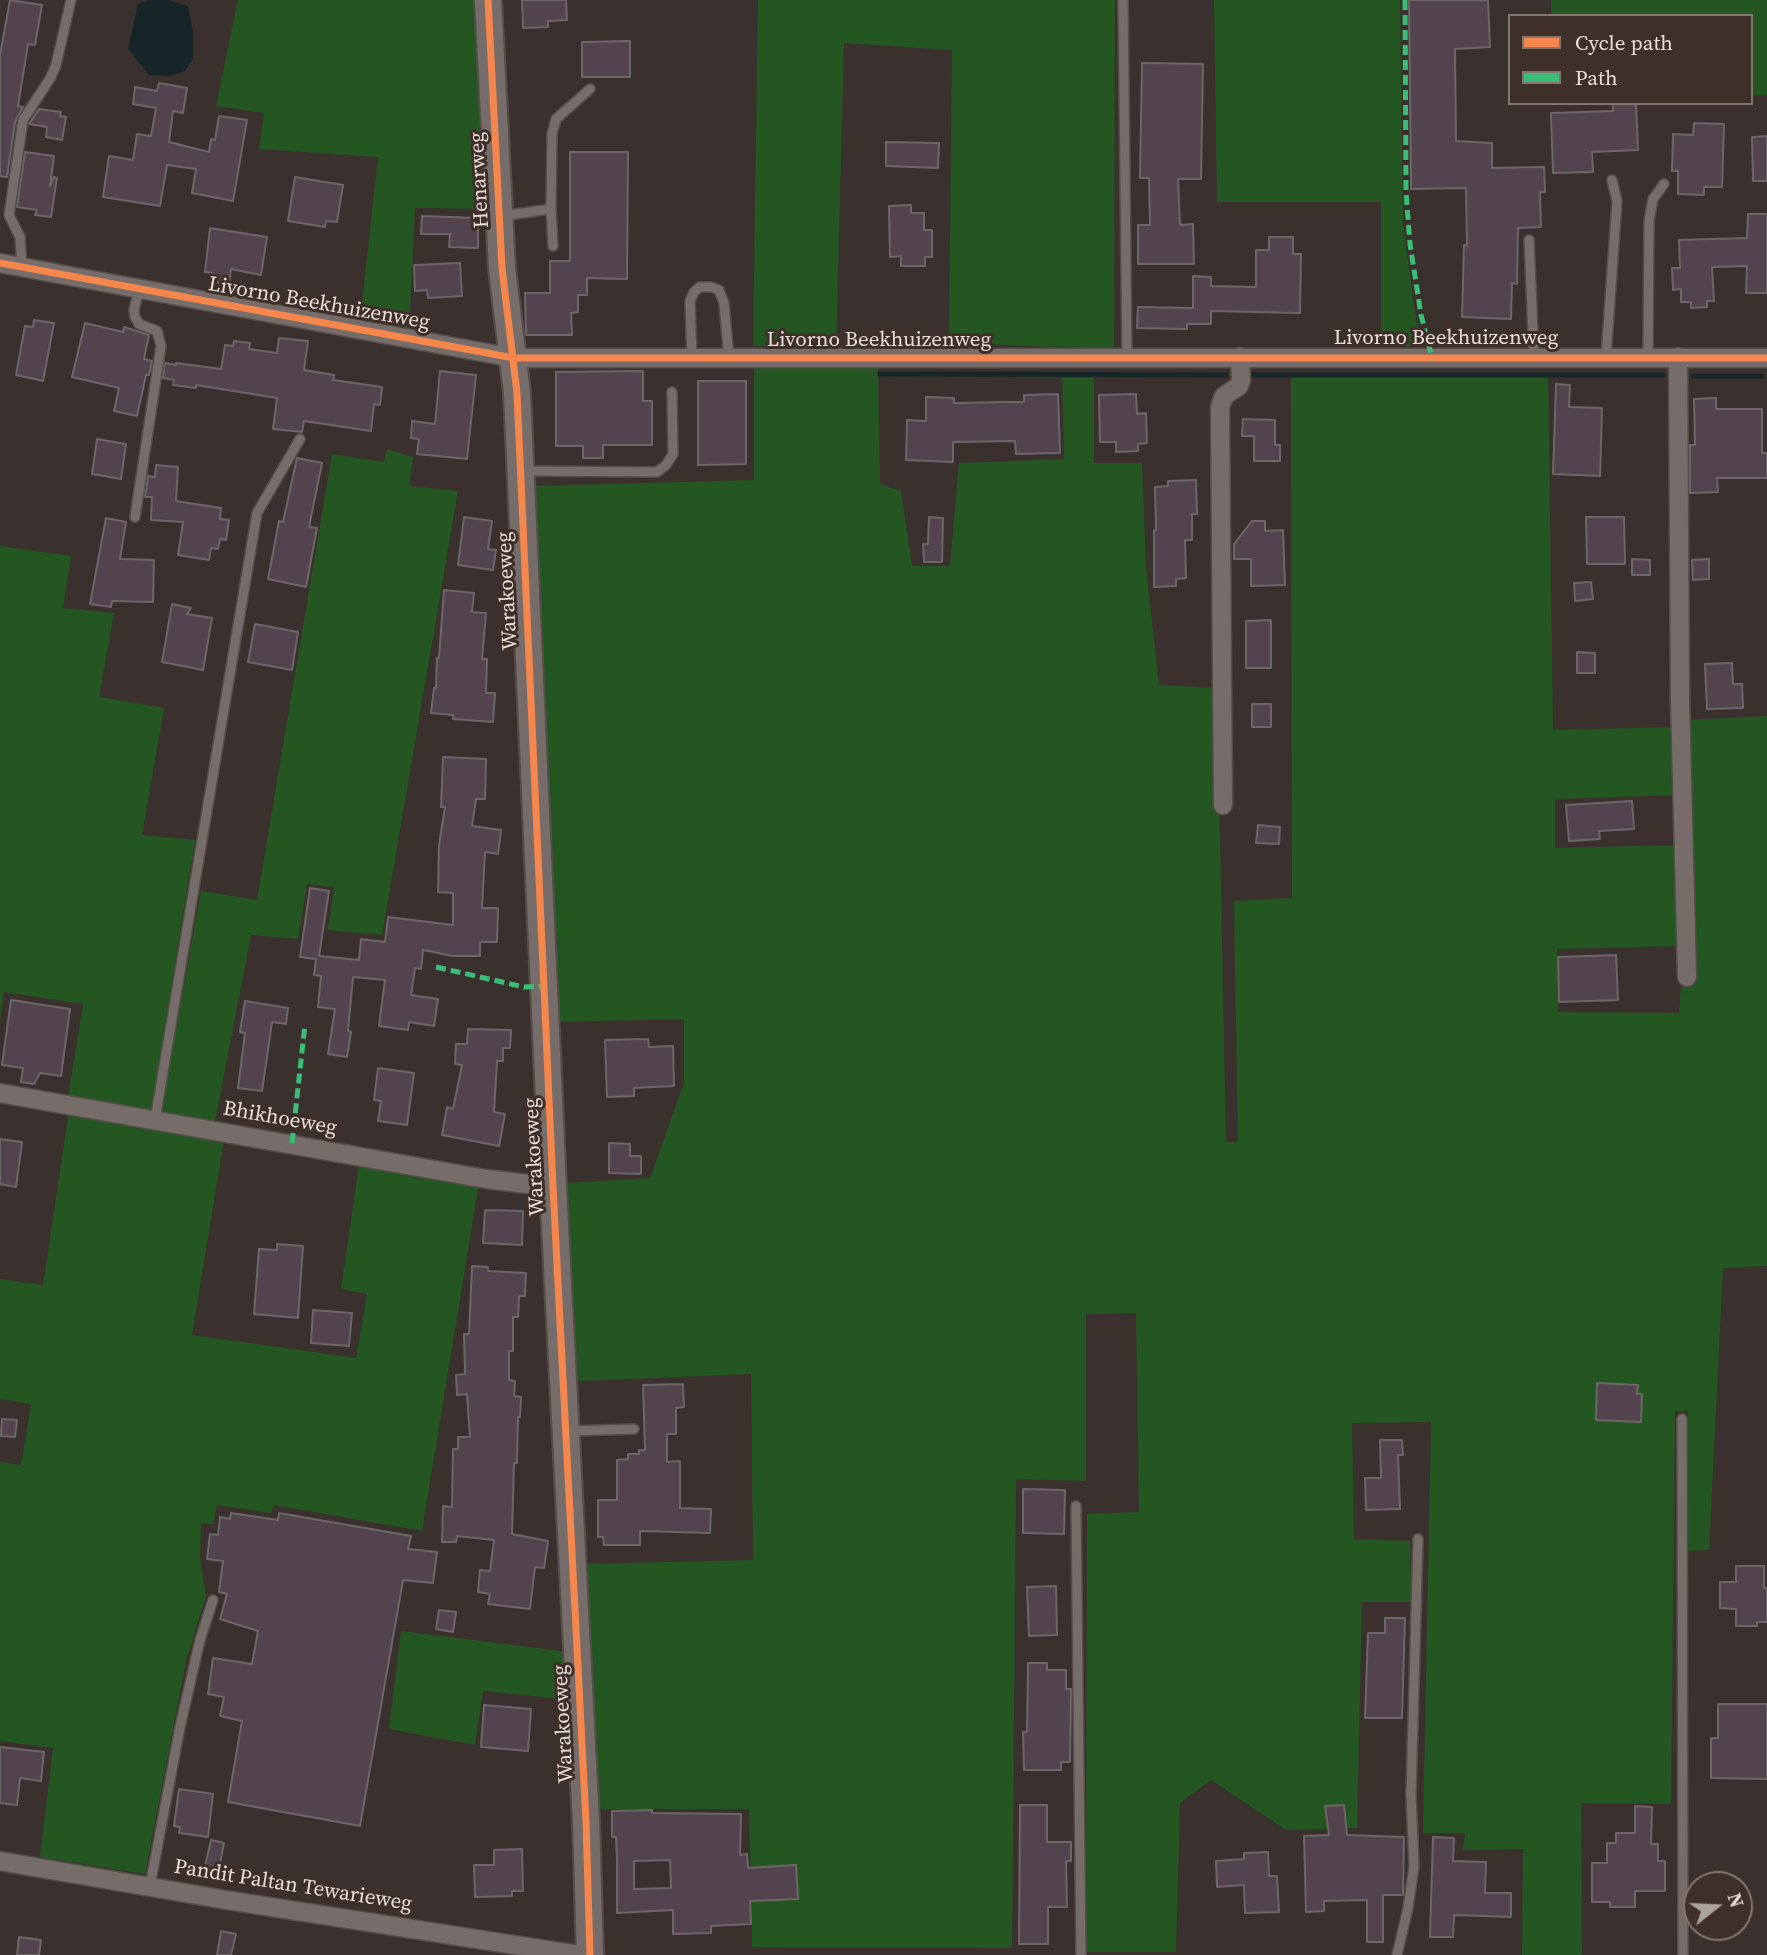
<!DOCTYPE html>
<html>
<head>
<meta charset="utf-8">
<style>
	body { margin:0 }
	#map { position:relative; width:1767px; height:1955px; overflow:hidden; background:#3a312e; font-family:"Source Serif 4",serif }
	canvas { display:block }
	.legend { position:absolute; left:1508px; top:14px; width:245px; height:91px; box-sizing:border-box; background:#3f2f29; border:2px solid #83756f; margin:0; padding:9px 12px; list-style:none; font-size:21px; color:#e8ddd9 }
	.legend li { display:flex; align-items:center; gap:14px; height:35px }
	.legend b { width:35px; border:2px solid #83756f }
	.north { position:absolute; left:1683px; top:1871px; width:70px; height:70px; box-sizing:border-box; background:#3f2f29; border:2px solid #83756f; border-radius:50%; rotate:72deg; font-size:19px; font-weight:700; line-height:28px; text-align:center; color:#e8ddd9 }
	.north::after { content:''; display:block; margin:auto; width:24px; height:32px; background:#aba19d; clip-path:polygon(50% 0,100% 100%,50% 72%,0 100%) }
</style>
</head>
<body>
<div id="map">
<canvas width="1767" height="1955"></canvas>
<ul class="legend">
<li><b style="height:9px;background:#f5874c"></b>Cycle path</li>
<li><b style="height:9px;background:#3abd76"></b>Path</li>
</ul>
<div class="north">N</div>
</div>
<script>
const c = document.querySelector('canvas').getContext('2d');
c.lineJoin = 'round';
function paint(path, color) { c.fillStyle = color; c.fill(path, 'evenodd'); }
const shape = rows => new Path2D(rows.map(r => 'M' + r).join(''));
function stroke(path, color, width, dash) { c.strokeStyle = color; c.lineWidth = width; c.lineCap = dash ? 'butt' : 'round'; c.setLineDash(dash || []); c.stroke(path); }
function label(font, color, halo, rows, align = 'center') {
  c.font = font + ' "Source Serif 4",serif'; c.lineWidth = 6; c.setLineDash([]); c.textBaseline = 'middle'; c.strokeStyle = halo; c.fillStyle = color; for (const [text, x, y, turn = 0] of rows) {
    c.save(); c.translate(x, y); c.rotate((+turn || 0) * Math.PI / 180); c.textAlign = isNaN(turn) ? turn : align; if (halo) c.strokeText(text, 0, 0); c.fillText(text, 0, 0); c.restore();
  }
}
const green = shape([
	[238,0,480,0,488,209,415,208,409,330,360,322,378,157,259,149,264,113,216,106],
	[758,0,1115,0,1114,349,949,343,952,50,844,43,836,347,753,346],
	[1214,0,1400,0,1403,223,1414,306,1422,347,1381,346,1381,202,1217,202],
	[1551,0,1767,0,1767,95,1751,95,1751,16,1551,16],
	[878,365,880,484,901,491,912,566,950,566,959,463,1064,459,1062,374,1094,374,1094,463,1142,463,1146,567,1159,685,1217,688,1226,1142,1238,1142,1234,901,1292,898,1291,375,1548,375,1553,730,1675,727,1673,795,1555,799,1555,848,1677,845,1680,946,1557,949,1558,1012,1679,1013,1681,987,1693,986,1688,720,1767,716,1767,1266,1723,1268,1709,1550,1688,1551,1688,1411,1675,1411,1671,1804,1581,1803,1582,1955,1522,1955,1523,1849,1463,1850,1465,1833,1423,1833,1431,1422,1352,1423,1354,1539,1410,1541,1411,1602,1362,1602,1357,1828,1286,1830,1211,1780,1180,1803,1176,1952,1086,1952,1087,1514,1139,1512,1136,1313,1086,1314,1086,1481,1016,1479,1012,1948,752,1947,749,1809,591,1809,581,1564,753,1560,751,1374,578,1381,566,1183,650,1178,684,1083,684,1019,555,1022,530,486,754,480,754,366],
	[387,449,413,457,409,486,458,491,382,935,328,930,334,887,307,884,298,939,251,935,215,1121,161,1113,201,891,257,900,332,454,384,462],
	[0,546,71,556,63,608,114,613,99,697,164,708,142,835,195,840,151,1112,68,1097,83,1004,4,992,0,1021],
	[69,1110,224,1140,192,1335,356,1358,367,1294,341,1289,359,1165,479,1183,422,1531,274,1505,271,1513,217,1505,213,1524,201,1523,200,1557,206,1596,186,1661,145,1874,40,1857,53,1748,0,1741,0,1462,21,1465,31,1404,0,1399,0,1279,43,1285],
	[401,1631,568,1652,571,1700,483,1691,475,1745,389,1729]
]);
const water = shape([
	[149,0,168,0,188,6,193,32,193,59,185,71,170,76,149,75,128,49,138,4]
]);
const stream = shape([
	[880,374,1226,375],
	[1253,375,1663,375],
	[1693,376,1762,376]
]);
const building = shape([
	[10,0,42,5,35,45,28,44,18,106,23,107,15,122,7,177,0,176,0,55,10,0],
	[522,0,566,0,567,20,548,21,548,27,523,28,522,0],
	[1409,0,1488,0,1490,47,1455,49,1456,141,1492,143,1492,168,1544,167,1545,192,1540,192,1541,227,1518,228,1517,284,1512,283,1511,319,1462,317,1464,245,1467,246,1466,188,1411,189,1409,0],
	[630,41,630,77,582,77,582,42,630,41],
	[1142,63,1203,64,1201,179,1178,179,1180,225,1193,224,1194,264,1138,264,1138,225,1150,225,1149,178,1140,178,1142,63],
	[159,83,187,88,183,113,173,111,169,142,209,152,211,139,215,140,219,116,247,120,233,201,192,193,196,169,167,165,160,206,103,197,109,156,133,160,137,134,151,136,156,108,133,104,135,87,157,91,159,83],
	[1613,103,1636,103,1638,150,1592,152,1593,172,1553,173,1551,113,1613,111,1613,103],
	[39,109,61,112,60,116,66,117,62,140,46,137,47,127,29,124,39,109],
	[1694,123,1724,124,1722,187,1704,187,1704,195,1678,194,1678,171,1672,171,1673,134,1693,135,1694,123],
	[1767,136,1767,181,1753,181,1752,137,1767,136],
	[886,142,939,143,938,168,886,166,886,142],
	[25,152,54,156,50,186,54,177,57,178,51,217,35,215,37,210,17,207,25,152],
	[570,152,628,152,627,279,587,278,587,295,578,295,578,312,571,313,572,335,526,335,525,293,550,293,550,261,570,261,570,152],
	[295,177,343,185,337,222,326,221,325,227,288,221,295,177],
	[911,205,911,213,924,213,924,230,932,230,932,257,925,257,925,266,901,266,901,256,890,257,889,206,911,205],
	[1748,214,1767,214,1767,293,1746,293,1747,266,1712,267,1714,301,1707,301,1707,307,1691,308,1691,302,1681,302,1681,289,1673,290,1672,268,1680,268,1679,240,1747,238,1748,214],
	[422,216,478,218,478,248,449,247,450,234,421,234,422,216],
	[210,228,267,237,261,275,231,269,229,284,212,282,213,273,205,272,210,228],
	[1269,237,1293,237,1293,254,1301,254,1300,313,1211,311,1211,324,1187,324,1187,329,1137,328,1138,307,1193,308,1193,276,1211,277,1211,286,1256,287,1256,250,1269,250,1269,237],
	[460,263,462,296,428,298,427,290,415,291,414,265,460,263],
	[34,320,54,323,43,381,16,375,25,326,33,327,34,320],
	[85,323,123,332,124,327,149,335,144,359,152,361,149,375,146,375,137,416,114,411,119,388,72,377,85,323],
	[279,338,308,341,304,370,334,375,333,380,382,387,380,405,374,404,371,431,304,421,302,432,273,429,277,398,196,385,196,388,173,385,174,380,163,378,165,363,176,365,176,363,221,369,225,345,233,346,234,341,250,343,249,349,277,353,279,338],
	[440,371,476,375,467,459,417,454,419,439,411,438,412,421,435,424,440,371],
	[643,371,643,401,652,401,652,445,603,445,603,458,583,458,583,446,556,446,556,372,643,371],
	[698,381,746,381,746,464,698,465,698,381],
	[1556,384,1570,385,1569,407,1602,408,1600,476,1553,474,1556,384],
	[1058,394,1060,453,1016,454,1015,441,953,442,953,462,906,460,907,420,926,421,926,397,954,398,954,403,1004,402,1024,402,1024,395,1058,394],
	[1136,394,1137,414,1146,413,1147,443,1138,444,1138,451,1116,452,1116,442,1100,442,1099,395,1136,394],
	[1716,398,1716,409,1762,409,1762,453,1767,453,1767,478,1717,478,1718,492,1690,493,1690,445,1695,445,1694,399,1716,398],
	[1243,419,1275,420,1275,445,1280,445,1280,461,1254,461,1254,436,1242,436,1243,419],
	[97,439,126,444,121,479,92,474,97,439],
	[297,458,322,463,309,527,317,528,306,587,268,579,279,521,283,522,297,458],
	[156,465,178,467,176,501,221,508,220,519,229,520,226,540,220,539,218,549,211,548,209,560,178,555,183,522,151,520,152,497,145,497,148,476,155,477,156,465],
	[1196,480,1197,514,1192,514,1192,540,1185,540,1186,578,1176,579,1176,586,1154,587,1154,530,1156,530,1155,487,1168,486,1168,481,1196,480],
	[464,517,492,521,488,549,496,550,493,570,458,565,464,517],
	[929,517,943,518,942,562,924,562,923,544,928,544,929,517],
	[1586,517,1624,517,1625,564,1587,564,1586,517],
	[106,518,126,522,120,559,154,560,153,602,112,601,111,607,90,604,106,518],
	[1252,521,1265,521,1265,531,1283,530,1285,585,1251,586,1251,559,1234,559,1234,544,1252,521],
	[1632,559,1650,560,1650,575,1632,575,1632,559],
	[1709,559,1709,579,1693,580,1692,560,1709,559],
	[1591,582,1593,599,1575,601,1574,583,1591,582],
	[444,590,474,593,472,612,486,613,482,659,487,659,486,693,495,693,493,722,453,719,453,715,431,713,434,688,436,688,437,658,439,658,444,590],
	[172,604,191,608,187,614,212,618,203,670,162,662,172,604],
	[1271,620,1271,668,1246,668,1246,621,1271,620],
	[255,624,298,632,292,670,248,662,255,624],
	[1577,652,1595,653,1595,673,1577,673,1577,652],
	[1732,663,1733,684,1742,684,1743,708,1707,709,1705,664,1732,663],
	[1252,704,1271,704,1271,727,1252,727,1252,704],
	[443,757,486,759,485,799,476,799,472,826,501,830,498,854,485,852,482,908,498,908,497,942,480,942,480,956,453,956,423,950,421,969,415,968,411,995,438,999,434,1026,409,1022,408,1030,379,1026,385,980,353,977,348,1031,351,1032,347,1057,328,1054,335,1009,318,1007,321,976,314,975,316,959,300,957,310,888,329,891,319,956,359,960,361,939,385,942,388,917,453,925,453,893,438,892,439,845,445,807,441,807,443,757],
	[1632,801,1634,829,1599,831,1600,839,1569,841,1566,805,1632,801],
	[1258,825,1280,827,1279,844,1256,843,1258,825],
	[1616,955,1618,1000,1559,1002,1558,957,1616,955],
	[11,1000,70,1009,61,1076,40,1073,34,1084,21,1082,23,1068,2,1065,11,1000],
	[245,1001,288,1008,286,1024,272,1022,262,1091,238,1088,245,1033,240,1032,245,1001],
	[468,1029,511,1030,510,1048,503,1048,503,1061,497,1061,494,1112,505,1114,499,1146,442,1135,447,1107,453,1109,462,1065,455,1064,456,1044,467,1044,468,1029],
	[648,1039,649,1047,673,1046,674,1086,634,1088,634,1096,607,1097,605,1040,648,1039],
	[378,1068,414,1073,407,1125,378,1121,381,1101,374,1100,378,1068],
	[0,1139,22,1142,16,1187,0,1184,0,1139],
	[609,1143,630,1144,630,1156,641,1156,641,1174,609,1173,609,1143],
	[485,1210,523,1211,522,1245,483,1243,485,1210],
	[277,1244,303,1246,298,1318,254,1314,259,1249,277,1250,277,1244],
	[472,1266,488,1267,488,1271,526,1273,525,1296,519,1296,518,1317,513,1317,513,1351,509,1351,509,1380,515,1381,514,1396,521,1397,520,1417,518,1417,517,1463,514,1463,512,1534,548,1541,544,1568,535,1567,530,1609,488,1604,490,1594,478,1592,480,1570,490,1571,494,1540,457,1536,456,1542,442,1542,443,1506,452,1507,453,1449,458,1449,458,1437,470,1437,467,1394,457,1395,456,1375,465,1374,464,1334,469,1334,472,1266],
	[313,1310,352,1313,349,1346,311,1343,313,1310],
	[1597,1383,1638,1385,1637,1394,1642,1394,1641,1422,1596,1420,1597,1383],
	[683,1384,684,1407,676,1408,676,1434,667,1434,667,1462,680,1461,680,1508,711,1509,710,1533,640,1531,640,1545,604,1545,603,1537,598,1537,598,1500,617,1500,617,1460,628,1459,628,1454,639,1454,639,1450,645,1450,643,1385,683,1384],
	[2,1419,17,1420,15,1437,1,1436,2,1419],
	[1380,1440,1402,1440,1403,1455,1398,1455,1400,1509,1366,1510,1365,1478,1381,1478,1380,1440],
	[1023,1489,1065,1490,1064,1534,1023,1533,1023,1489],
	[231,1513,278,1520,279,1513,411,1536,408,1549,437,1552,433,1583,403,1580,360,1826,228,1802,242,1721,220,1716,224,1697,208,1694,213,1658,252,1664,258,1631,220,1619,227,1594,219,1592,223,1561,207,1559,210,1534,218,1535,220,1517,230,1519,231,1513],
	[1736,1566,1764,1566,1764,1588,1767,1588,1767,1622,1757,1622,1757,1626,1736,1626,1736,1609,1720,1608,1720,1582,1736,1582,1736,1566],
	[1056,1586,1057,1635,1029,1636,1027,1587,1056,1586],
	[439,1610,456,1612,453,1632,436,1629,439,1610],
	[1385,1618,1405,1618,1402,1718,1365,1718,1368,1633,1385,1633,1385,1618],
	[1028,1663,1047,1663,1047,1670,1066,1670,1066,1689,1071,1689,1070,1762,1061,1762,1061,1770,1024,1770,1023,1732,1027,1732,1028,1663],
	[1718,1704,1767,1704,1767,1779,1711,1778,1711,1738,1718,1738,1718,1704],
	[484,1705,531,1709,528,1751,481,1747,484,1705],
	[0,1747,44,1752,41,1781,20,1778,17,1805,0,1803,0,1747],
	[179,1789,213,1794,208,1837,179,1833,180,1827,174,1826,179,1789],
	[1020,1805,1047,1805,1047,1842,1071,1842,1071,1861,1066,1861,1067,1907,1048,1907,1048,1944,1019,1944,1020,1805],
	[1344,1805,1347,1835,1404,1837,1403,1895,1383,1895,1383,1942,1367,1942,1367,1900,1324,1901,1324,1911,1306,1912,1304,1836,1329,1835,1325,1806,1344,1805],
	[1635,1806,1652,1807,1651,1844,1658,1844,1658,1861,1665,1861,1665,1891,1635,1891,1635,1907,1610,1907,1610,1902,1592,1902,1592,1863,1607,1863,1607,1843,1616,1843,1616,1833,1635,1833,1635,1806],
	[652,1810,652,1813,741,1814,740,1855,747,1854,748,1868,796,1865,798,1899,750,1901,751,1924,711,1926,711,1933,673,1934,673,1910,617,1913,617,1861,616,1837,612,1837,612,1811,652,1810],
	[670,1860,671,1888,634,1889,634,1861,670,1860],
	[1433,1837,1454,1838,1453,1861,1486,1862,1485,1893,1511,1893,1511,1917,1454,1915,1453,1937,1430,1937,1433,1837],
	[211,1840,224,1843,218,1874,204,1871,211,1840],
	[522,1849,523,1891,512,1891,512,1896,475,1897,474,1865,494,1865,494,1850,522,1849],
	[1268,1852,1269,1876,1277,1876,1279,1912,1245,1913,1244,1885,1217,1887,1216,1861,1244,1859,1244,1853,1268,1852],
	[221,1931,236,1934,231,1955,217,1955,221,1931],
	[19,1937,41,1940,39,1955,17,1955,19,1937]
]);
const lane = shape([
	[1123,0,1127,357],
	[501,216,551,209],
	[1529,240,1534,356],
	[553,246,551,209,552,134,556,119,590,89],
	[22,268,20,237,9,215,23,120,51,77,56,65,71,0],
	[1606,357,1617,201,1612,180],
	[1648,357,1649,221,1653,199,1664,184],
	[692,359,690,301,694,292,700,287,711,287,719,290,724,303,729,359],
	[522,471,657,472,666,465,673,454,672,392],
	[135,517,161,346,157,331,139,324,135,317,134,310,139,289],
	[155,1120,257,513,300,439],
	[1682,1419,1683,1955],
	[568,1431,634,1429],
	[1076,1506,1081,1955],
	[150,1886,180,1727,200,1640,213,1600],
	[1397,1955,1408,1908,1414,1866,1411,1795,1418,1539]
]);
const street = shape([
	[0,263,514,358,1767,358],
	[1678,357,1680,700,1687,977],
	[1223,805,1220,407,1224,396,1239,386,1241,380,1240,357],
	[0,1093,486,1179,553,1187],
	[0,1861,226,1900,579,1955]
]);
const secondary = shape([
	[488,0,502,268,517,393,553,1187,586,1821,590,1955]
]);
const quiet = shape([
	[1405,0,1406,192,1410,244,1421,315,1432,357],
	[436,967,524,987,544,986],
	[292,1143,305,1024]
]);
const cycleway = shape([
	[488,0,502,268,517,393,553,1187,586,1821,590,1955],
	[0,263,514,358,1767,358]
]);
const streetNames = [
	["Henarweg",480,180,-93],
	["Livorno Beekhuizenweg",319,304,10],
	["Livorno Beekhuizenweg",1446,339],
	["Livorno Beekhuizenweg",879,341],
	["Warakoeweg",508,591,-93],
	["Bhikhoeweg",280,1119,10],
	["Warakoeweg",535,1157,-93],
	["Warakoeweg",564,1724,-93],
	["Pandit Paltan Tewarieweg",293,1886,9]
];
paint(green, '#245621');
paint(water, '#162527');
stroke(stream, '#162527', 5);
paint(building, '#53434e');
stroke(building, '#6d6667', 2);
stroke(lane, '#554d4a', 12);
stroke(street, '#554d4a', 21);
stroke(secondary, '#554d4a', 30);
stroke(lane, '#766d6b', 9);
stroke(street, '#766d6b', 18);
stroke(secondary, '#766d6b', 26);
stroke(quiet, '#3abd76', 5, [10, 5]);
stroke(cycleway, '#f5874c', 7);
label('21px', '#e8ddd9', '#3f2f29', streetNames);
</script>
</body>
</html>
